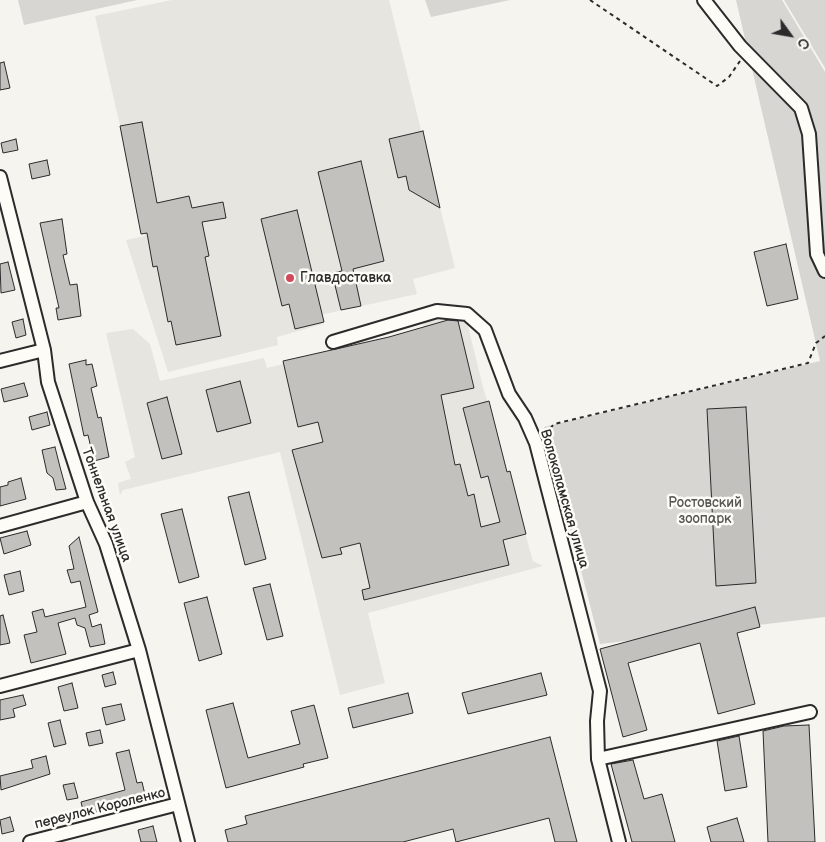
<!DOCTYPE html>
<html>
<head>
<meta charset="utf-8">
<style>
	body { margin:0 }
	#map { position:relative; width:825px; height:842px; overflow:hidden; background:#f5f4ef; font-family:"Balsamiq Sans",sans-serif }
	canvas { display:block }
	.north { position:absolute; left:765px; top:10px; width:50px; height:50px; -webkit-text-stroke:4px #fdfcf7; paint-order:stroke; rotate:122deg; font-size:14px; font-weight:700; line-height:20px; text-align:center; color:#2b2b2b }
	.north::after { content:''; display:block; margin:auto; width:18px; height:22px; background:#2b2b2b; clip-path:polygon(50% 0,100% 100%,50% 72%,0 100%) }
</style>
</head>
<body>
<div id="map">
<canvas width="825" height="842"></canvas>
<div class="north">С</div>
</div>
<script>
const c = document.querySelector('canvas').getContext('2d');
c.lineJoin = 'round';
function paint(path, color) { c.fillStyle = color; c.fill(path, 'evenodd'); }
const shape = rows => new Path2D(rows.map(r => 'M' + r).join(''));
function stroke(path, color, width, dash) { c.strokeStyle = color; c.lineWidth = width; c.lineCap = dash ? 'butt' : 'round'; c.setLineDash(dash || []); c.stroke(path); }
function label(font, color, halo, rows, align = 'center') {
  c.font = font + ' "Balsamiq Sans",sans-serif'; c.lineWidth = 5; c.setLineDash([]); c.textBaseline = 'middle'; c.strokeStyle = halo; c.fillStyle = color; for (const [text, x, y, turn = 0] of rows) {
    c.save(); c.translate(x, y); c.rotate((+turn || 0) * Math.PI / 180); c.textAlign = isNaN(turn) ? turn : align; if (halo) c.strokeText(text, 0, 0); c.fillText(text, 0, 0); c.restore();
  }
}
const built = shape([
	[172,0,389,0,455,268,413,279,417,294,320,315,323,324,277,337,278,345,168,372,126,240,145,236,95,16],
	[465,314,483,387,533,561,543,566,368,613,385,683,340,695,280,452,123,490,120,495,118,483,131,479,125,462,135,457,106,333,133,329,150,344,160,381,264,358,267,368,386,339,423,328,424,321]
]);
const green = shape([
	[18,0,137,0,24,25],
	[425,0,510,0,431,17],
	[736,0,782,0,825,72,825,617,600,644,544,427,820,361],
	[784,0,825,0,825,68]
]);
const building = shape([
	[4,62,10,88,0,90,0,63,4,62],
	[142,122,157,203,189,196,192,208,223,202,226,218,202,222,209,256,205,257,221,336,176,345,171,321,168,322,157,266,153,267,147,233,141,234,120,126,142,122],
	[423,131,440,208,409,190,406,176,398,178,389,139,423,131],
	[16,139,18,150,3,153,1,143,16,139],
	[47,160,50,175,32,179,29,164,47,160],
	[361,161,384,261,353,269,361,306,341,310,332,273,342,271,318,172,361,161],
	[297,210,324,322,295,329,289,304,282,306,261,219,297,210],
	[62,219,67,254,63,255,70,285,77,284,81,316,58,320,56,308,59,308,40,223,62,219],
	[786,244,798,299,767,306,754,252,786,244],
	[8,262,15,290,1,293,0,264,8,262],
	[23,319,26,335,16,338,12,322,23,319],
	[448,320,458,321,474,388,441,395,455,465,460,464,468,496,474,494,481,527,500,522,488,476,481,478,463,408,489,401,507,472,510,471,526,534,503,540,509,565,364,600,362,590,370,588,360,543,340,548,342,554,322,558,292,450,323,442,318,422,298,427,283,361,389,337,448,320],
	[86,360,86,365,92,364,97,386,91,388,98,418,101,417,109,457,94,461,88,435,84,436,69,364,86,360],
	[240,381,251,423,217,432,206,390,240,381],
	[24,383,28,396,4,402,1,389,24,383],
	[167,397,182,454,162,459,147,403,167,397],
	[746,407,756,583,716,586,707,409,746,407],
	[47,412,50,425,32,430,29,417,47,412],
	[55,447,60,467,66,489,56,490,53,478,47,473,42,450,55,447],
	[21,478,26,499,0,506,0,487,8,485,8,482,21,478],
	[249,492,266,559,245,565,228,497,249,492],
	[182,509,199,577,179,583,161,514,182,509],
	[27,531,31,545,4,554,0,538,27,531],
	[79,537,98,612,89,615,92,627,101,624,105,644,90,647,85,628,77,625,75,618,58,623,66,654,31,663,24,635,37,632,32,612,43,609,45,617,86,607,80,581,71,583,67,570,74,569,69,546,79,537],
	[20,571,24,591,9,595,4,575,20,571],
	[270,584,283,636,267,640,253,588,270,584],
	[207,597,222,654,199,661,184,603,207,597],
	[755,607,760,627,737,633,755,704,718,714,700,643,628,663,647,730,623,737,600,649,755,607],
	[3,615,10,643,0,645,0,616,3,615],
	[113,672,116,684,105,687,102,675,113,672],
	[541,673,547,695,468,714,462,693,541,673],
	[72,683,78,708,64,711,58,687,72,683],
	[408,693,413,713,353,728,348,708,408,693],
	[23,695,26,705,13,709,15,717,0,720,0,700,23,695],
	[233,703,248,758,300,744,291,711,314,705,328,758,303,764,304,767,226,788,206,710,233,703],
	[121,704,125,720,106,725,102,708,121,704],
	[60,720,66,744,54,747,48,723,60,720],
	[809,725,815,842,768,842,763,731,784,726,809,725],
	[100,730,103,743,89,746,86,733,100,730],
	[739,736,747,787,725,791,717,741,739,736],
	[550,737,577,842,555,842,549,818,456,842,453,829,403,842,228,842,225,830,247,824,245,816,550,737],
	[129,750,137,783,142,782,146,799,84,815,81,802,125,790,116,753,129,750],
	[46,756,50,774,1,790,0,776,33,768,31,760,46,756],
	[633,760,644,799,662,794,675,842,632,842,611,764,633,760],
	[74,783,78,798,67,800,63,785,74,783],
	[10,817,14,831,2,834,0,820,10,817],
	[737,818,744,842,711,842,707,827,737,818],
	[153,826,157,842,141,842,138,830,153,826]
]);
const path = shape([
	[590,0,717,86,729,77,740,61],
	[545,434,554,424,808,363,816,343,825,336]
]);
const minor = shape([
	[704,0,740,46,801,108,809,134,817,254,825,271],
	[0,177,44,350,48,382,87,502,106,544,139,650,188,842],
	[333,342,437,311,467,314,485,330,509,394,525,418,536,443,600,691,597,721,598,759,619,842],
	[0,361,44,350],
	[0,526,87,502],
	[0,686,139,650],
	[598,759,810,712],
	[30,842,178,804]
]);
const markers = [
	[290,278,5,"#d1495b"]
];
const poiNames = [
	["Главдоставка",300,278]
];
const streetNames = [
	["Волоколамская улица",564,499,74],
	["Тоннельная улица",106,505,70],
	["переулок Короленко",100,809,-14]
];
const parkNames = [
	["Ростовский",705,503],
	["зоопарк",705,519]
];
paint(built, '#e6e5e0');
paint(green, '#d7d6d2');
paint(building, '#c2c1be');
stroke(building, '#2b2b2b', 1);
stroke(minor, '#2b2b2b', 16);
stroke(path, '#2b2b2b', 2, [4, 4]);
stroke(minor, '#fdfcf7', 12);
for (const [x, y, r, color] of markers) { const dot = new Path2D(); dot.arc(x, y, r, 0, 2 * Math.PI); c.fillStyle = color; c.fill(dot); stroke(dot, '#fdfcf7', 2); }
label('14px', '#2b2b2b', '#fdfcf7', poiNames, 'left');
label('14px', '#2b2b2b', '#fdfcf7', streetNames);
label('14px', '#565655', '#fdfcf7', parkNames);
</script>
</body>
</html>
